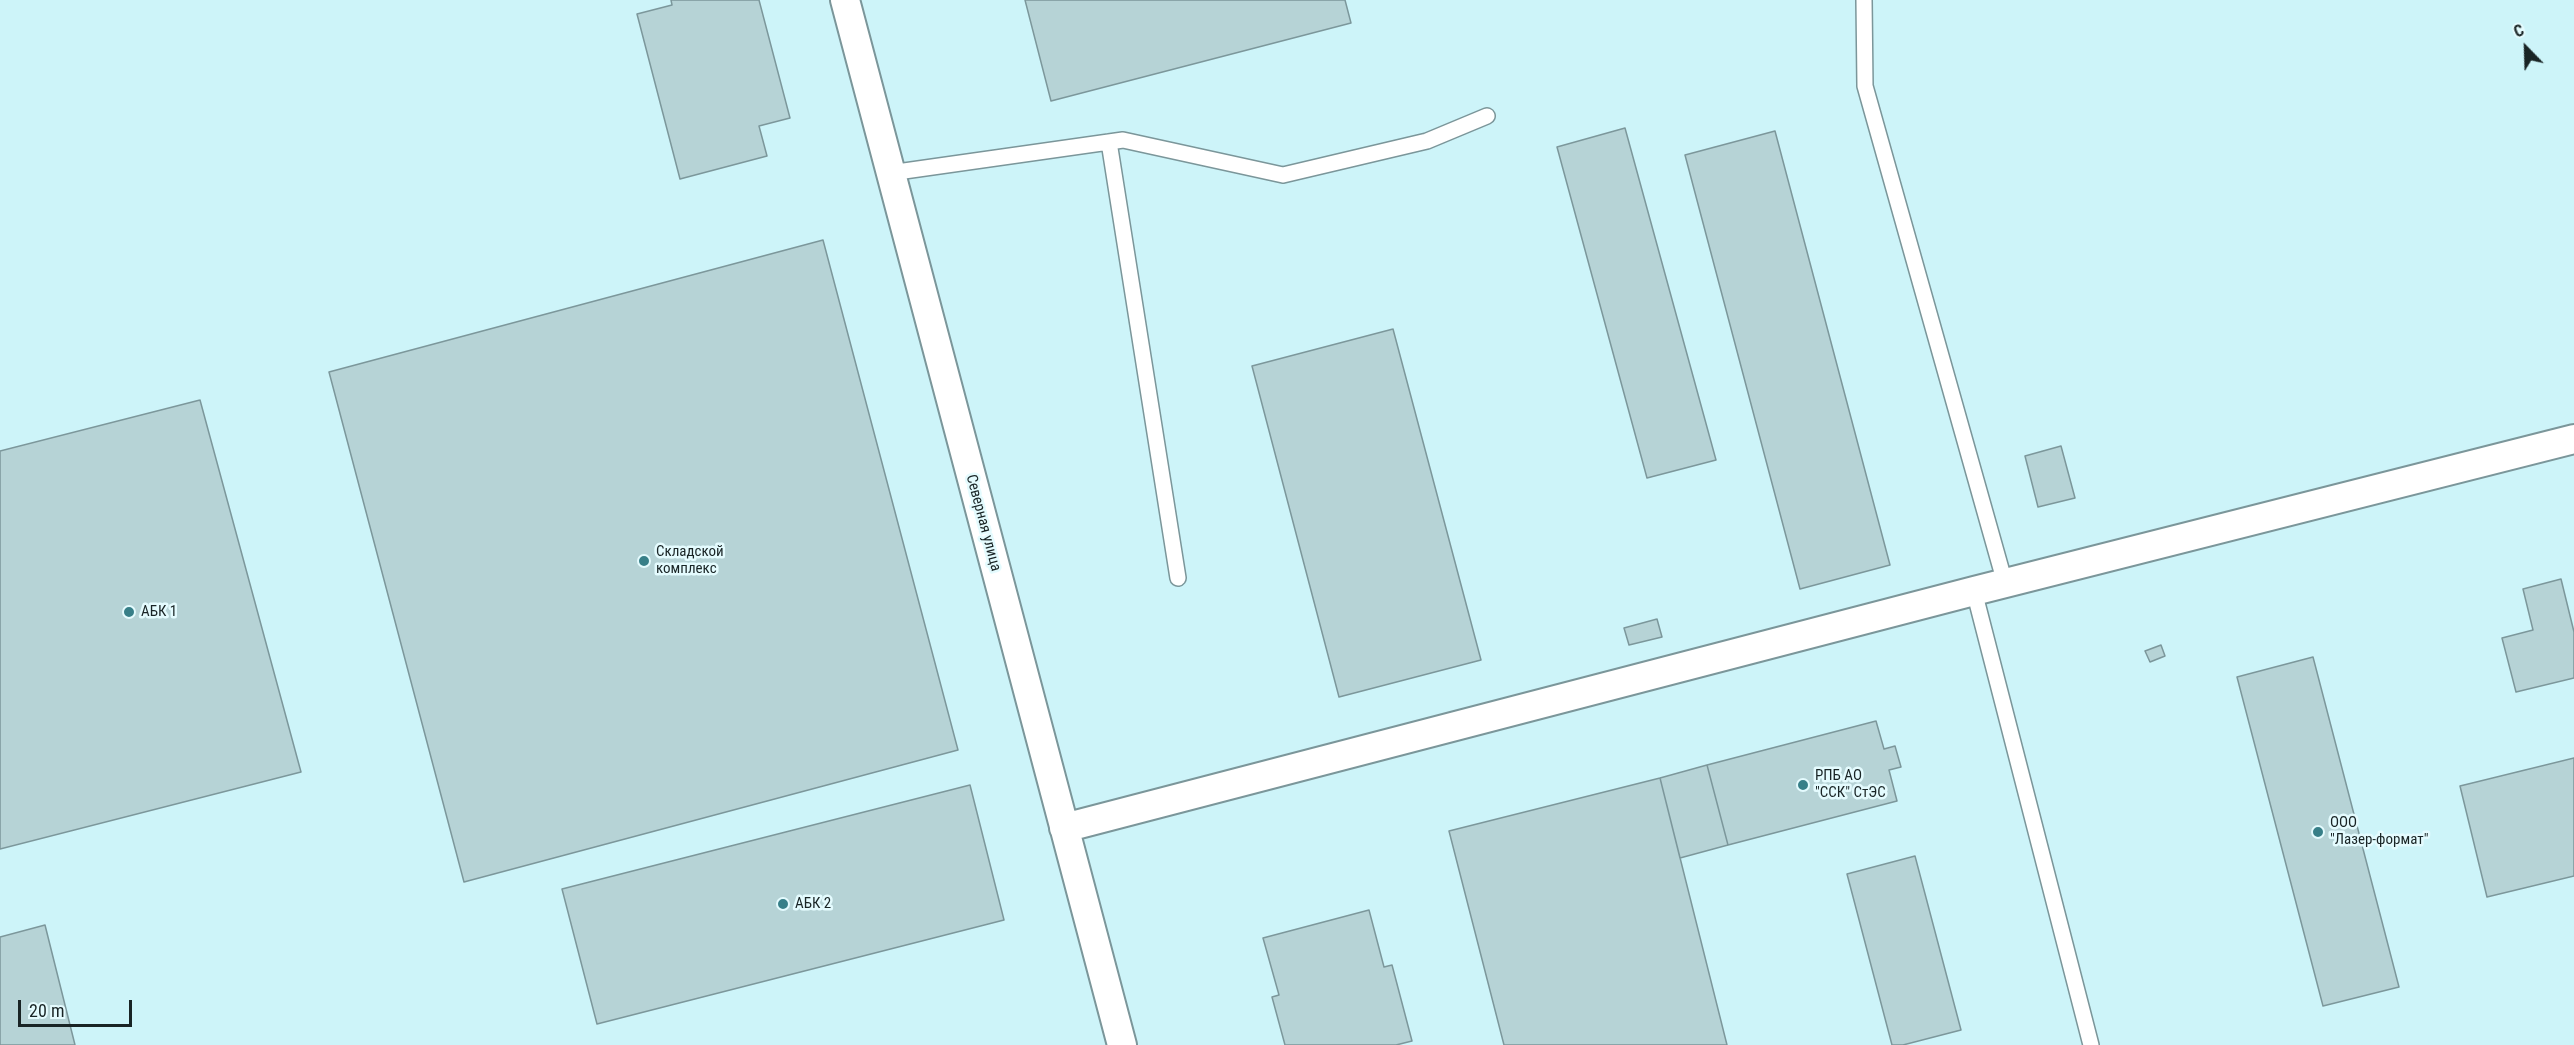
<!DOCTYPE html>
<html>
<head>
<meta charset="utf-8">
<style>
	body { margin:0 }
	#map { position:relative; width:2574px; height:1045px; overflow:hidden; background:#e4fbfe; font-family:"Roboto Condensed",sans-serif }
	canvas { display:block }
	.north { position:absolute; left:2496px; top:18px; width:60px; height:60px; -webkit-text-stroke:4px #e4fbfe; paint-order:stroke; rotate:337deg; font-size:16px; font-weight:700; line-height:24px; text-align:center; color:#192425 }
	.north::after { content:''; display:block; margin:auto; width:21px; height:27px; background:#192425; clip-path:polygon(50% 0,100% 100%,50% 72%,0 100%) }
	.scale { position:absolute; left:18px; top:1000px; width:114px; height:27px; box-sizing:border-box; border:3px solid #192425; border-top:0; padding-left:8px; font-size:18px; line-height:21px; white-space:nowrap; color:#192425; -webkit-text-stroke:4px #e4fbfe; paint-order:stroke }
</style>
</head>
<body>
<div id="map">
<canvas width="2574" height="1045"></canvas>
<div class="north">С</div>
<div class="scale">20 m</div>
</div>
<script>
const c = document.querySelector('canvas').getContext('2d');
c.lineJoin = 'round';
function paint(path, color) { c.fillStyle = color; c.fill(path, 'evenodd'); }
const shape = rows => new Path2D(rows.map(r => 'M' + r).join(''));
function stroke(path, color, width, dash) { c.strokeStyle = color; c.lineWidth = width; c.lineCap = dash ? 'butt' : 'round'; c.setLineDash(dash || []); c.stroke(path); }
function label(font, color, halo, rows, align = 'center') {
  c.font = font + ' "Roboto Condensed",sans-serif'; c.lineWidth = 5; c.setLineDash([]); c.textBaseline = 'middle'; c.strokeStyle = halo; c.fillStyle = color; for (const [text, x, y, turn = 0] of rows) {
    c.save(); c.translate(x, y); c.rotate((+turn || 0) * Math.PI / 180); c.textAlign = isNaN(turn) ? turn : align; if (halo) c.strokeText(text, 0, 0); c.fillText(text, 0, 0); c.restore();
  }
}
const built = shape([
	[0,0,2574,0,2574,1045,0,1045]
]);
const building = shape([
	[671,0,759,0,790,118,759,126,767,156,680,179,637,14,672,5,671,0],
	[1025,0,1345,0,1351,23,1051,101,1025,0],
	[1625,128,1716,460,1647,478,1557,147,1625,128],
	[1775,131,1890,565,1800,589,1685,155,1775,131],
	[823,240,958,750,464,882,329,372,823,240],
	[1393,329,1481,660,1339,697,1252,366,1393,329],
	[200,400,301,772,0,849,0,451,200,400],
	[2061,446,2075,498,2038,507,2025,456,2061,446],
	[2561,579,2574,632,2574,678,2516,692,2502,638,2533,630,2523,589,2561,579],
	[1657,619,1662,637,1629,645,1624,628,1657,619],
	[2161,645,2165,656,2150,662,2145,651,2161,645],
	[2313,657,2399,987,2323,1006,2237,677,2313,657],
	[1876,721,1884,749,1895,746,1901,767,1889,770,1897,801,1728,845,1707,765,1876,721],
	[2574,758,2574,876,2487,897,2460,786,2574,758],
	[1707,765,1728,845,1680,858,1660,778,1707,765],
	[1660,778,1727,1045,1504,1045,1449,831,1660,778],
	[970,785,1004,920,597,1024,562,889,970,785],
	[1915,856,1961,1030,1903,1045,1892,1045,1847,874,1915,856],
	[1369,910,1384,967,1392,965,1412,1041,1396,1045,1285,1045,1272,997,1279,995,1263,938,1369,910],
	[45,925,75,1045,0,1045,0,937,45,925]
]);
const service = shape([
	[1864,0,1865,86,2005,583],
	[1109,142,1178,578],
	[890,173,1123,140,1283,175,1427,141,1487,116],
	[1974,591,2091,1045]
]);
const minor = shape([
	[845,0,1122,1045],
	[1064,828,1974,591,2574,439]
]);
const markers = [
	[644,561,6,"#377f88"],
	[129,612,6,"#377f88"],
	[1803,785,6,"#377f88"],
	[2318,832,6,"#377f88"],
	[783,904,6,"#377f88"]
];
const streetNames = [
	["Северная улица",983,523,75]
];
const poiNames = [
	["Складской",656,552],
	["комплекс",656,569],
	["АБК 1",141,612],
	["РПБ АО",1815,776],
	["\"ССК\" СтЭС",1815,793],
	["ООО",2330,823],
	["\"Лазер-формат\"",2330,840],
	["АБК 2",795,904]
];
paint(built, '#cdf4f9');
paint(building, '#b6d3d6');
stroke(building, '#7c979b', 1.5);
stroke(service, '#7b969a', 18);
stroke(minor, '#7b969a', 32);
stroke(service, '#fff', 15);
stroke(minor, '#fff', 28);
for (const [x, y, r, color] of markers) { const dot = new Path2D(); dot.arc(x, y, r, 0, 2 * Math.PI); c.fillStyle = color; c.fill(dot); stroke(dot, '#e4fbfe', 2); }
label('15px', '#192425', '#e4fbfe', streetNames);
label('15px', '#192425', '#e4fbfe', poiNames, 'left');
</script>
</body>
</html>
